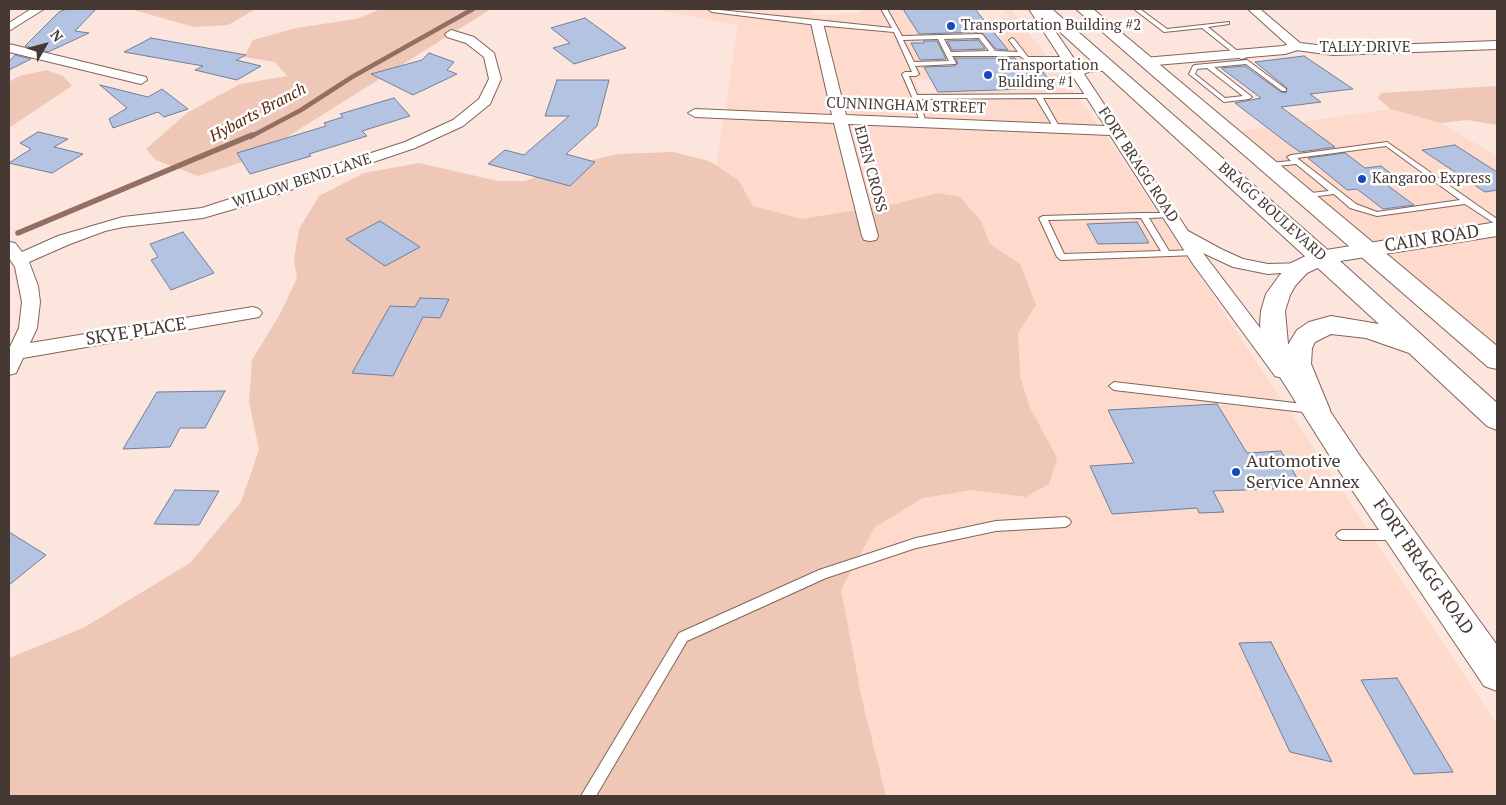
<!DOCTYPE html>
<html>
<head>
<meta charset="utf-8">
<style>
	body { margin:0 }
	#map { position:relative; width:1506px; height:805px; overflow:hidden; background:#fbe5dc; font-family:"PT Serif",serif }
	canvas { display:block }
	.frame { position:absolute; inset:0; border:10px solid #463833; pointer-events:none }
	.north { position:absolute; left:20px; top:20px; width:50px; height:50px; -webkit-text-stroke:4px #fff; paint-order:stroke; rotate:52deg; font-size:14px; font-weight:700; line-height:20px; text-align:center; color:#463833 }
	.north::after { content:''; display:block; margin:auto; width:18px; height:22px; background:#463833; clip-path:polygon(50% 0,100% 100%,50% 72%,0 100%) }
</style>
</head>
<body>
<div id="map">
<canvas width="1506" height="805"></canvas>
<div class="frame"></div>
<div class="north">N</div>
</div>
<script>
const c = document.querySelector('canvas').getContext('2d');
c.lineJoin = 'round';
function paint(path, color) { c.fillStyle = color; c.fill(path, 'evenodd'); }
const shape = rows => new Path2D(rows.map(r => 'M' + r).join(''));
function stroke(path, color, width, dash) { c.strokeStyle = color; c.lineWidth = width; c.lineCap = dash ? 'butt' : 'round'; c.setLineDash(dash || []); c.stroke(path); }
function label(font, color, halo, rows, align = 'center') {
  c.font = font + ' "PT Serif",serif'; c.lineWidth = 5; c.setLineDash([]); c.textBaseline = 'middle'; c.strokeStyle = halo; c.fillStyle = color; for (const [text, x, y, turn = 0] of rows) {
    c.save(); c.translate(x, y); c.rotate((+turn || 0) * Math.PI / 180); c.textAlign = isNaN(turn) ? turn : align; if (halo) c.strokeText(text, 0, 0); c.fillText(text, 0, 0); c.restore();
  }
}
const built = shape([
	[653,9,810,9,812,15,862,13,860,9,903,9,920,35,992,31,984,20,1010,18,1003,9,1011,9,1108,138,1497,725,1497,796,112,796,706,235,738,25],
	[1006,57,1010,63,1036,62,1053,88,920,93,915,80,933,80,976,58],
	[1280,451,1302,488,1213,491,1171,456],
	[1390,109,1440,123,1497,156,1497,347,1241,131]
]);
const green = shape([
	[130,9,256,9,228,25,194,27],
	[381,9,491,9,252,159,198,176,156,160,146,149,187,113,240,84,287,76,275,62,244,57,253,40,296,28,356,19],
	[47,70,63,76,72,86,9,128,9,82,19,76],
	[1497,86,1497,125,1467,120,1440,123,1390,109,1378,98,1381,93],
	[673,152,709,161,717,166,739,181,753,206,802,219,895,204,938,193,960,197,981,221,990,244,1020,264,1036,305,1018,333,1020,376,1030,408,1057,458,1049,484,1026,497,972,490,923,498,875,527,841,590,862,700,886,796,9,796,9,658,83,628,190,563,241,502,259,450,249,402,252,360,280,314,297,278,294,259,299,229,319,196,364,173,419,163,498,181,525,181,560,168,617,154]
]);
const streamFar1 = shape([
	[250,137,301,110,352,77,473,9]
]);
const stream = shape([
	[18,233,252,135]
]);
const building = shape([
	[67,9,96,9,75,31,89,33,48,52,25,46,59,12,67,9],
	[903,9,975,9,1008,50,996,49,981,32,919,34,903,9],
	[585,18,626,48,574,64,553,48,570,43,551,28,585,18],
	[151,38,246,55,236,60,261,66,237,80,195,70,203,66,124,52,151,38],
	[978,40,985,49,952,50,947,41,978,40],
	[924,41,937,41,946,59,920,60,911,43,924,43,924,41],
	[429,53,454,62,447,70,457,74,413,95,371,74,422,60,429,53],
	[15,55,31,59,9,70,9,62,15,55],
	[1304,56,1353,89,1310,94,1321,102,1281,107,1335,147,1300,152,1290,145,1235,103,1261,98,1221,68,1245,66,1281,92,1286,93,1287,88,1255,62,1304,56],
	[955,58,1015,58,1018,62,1037,63,1054,88,938,92,924,67,955,66,958,63,955,58],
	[557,80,609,80,597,126,566,154,595,162,570,186,488,164,505,150,524,155,569,116,545,116,557,80],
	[100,85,148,97,162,89,188,109,164,117,158,112,113,128,109,119,127,108,100,85],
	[394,98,410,116,362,131,367,136,309,154,311,156,250,174,237,153,326,126,324,123,343,117,340,114,394,98],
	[38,132,68,139,54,147,83,154,52,173,9,163,31,149,20,143,38,132],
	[1455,145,1497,172,1497,190,1485,192,1422,150,1455,145],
	[1345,153,1365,168,1381,166,1403,183,1387,185,1414,205,1383,209,1357,189,1347,190,1308,158,1345,153],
	[380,221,420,247,385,266,346,239,380,221],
	[1137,222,1149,243,1098,244,1087,224,1137,222],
	[183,232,214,273,171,290,151,260,158,257,150,244,183,232],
	[420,298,449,299,440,318,423,317,393,376,352,373,390,306,415,307,420,298],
	[225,391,205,428,180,428,170,447,123,449,157,392,225,391],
	[1217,404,1247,453,1281,451,1303,488,1213,491,1224,512,1199,513,1197,508,1112,514,1090,466,1134,463,1108,410,1217,404],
	[175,490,219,491,199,525,154,524,175,490],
	[9,532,46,555,9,585,9,532],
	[1271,642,1332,762,1290,752,1239,643,1271,642],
	[1397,678,1453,772,1414,774,1361,680,1397,678]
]);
const service = shape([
	[710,9,892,28,881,9,887,9,902,36,981,34,983,35,995,51,1018,52,1009,40,1012,38,1014,39,1028,57,1067,57,1070,59,1067,61,1026,61,1020,56,952,56,956,63,955,64,915,66,919,74,916,76,909,76,917,95,1093,94,1096,96,1093,98,1043,98,1060,128,1057,130,1054,128,1036,98,919,99,926,123,923,125,920,123,912,97,902,74,905,72,912,72,894,32,817,25,712,12,709,10,710,9],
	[979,38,989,51,951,52,944,39,979,38],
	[938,39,949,61,914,62,903,40,938,39],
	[1134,9,1140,9,1167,29,1229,22,1229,24,1208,27,1246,58,1241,59,1202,28,1164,32,1134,9],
	[1247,60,1286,89,1286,91,1282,91,1246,64,1214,67,1252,97,1249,99,1224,102,1189,74,1193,66,1195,65,1247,60],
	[1207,68,1243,96,1225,98,1195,74,1197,69,1207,68],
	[1387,142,1497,219,1497,225,1465,204,1377,216,1350,208,1334,194,1302,198,1302,194,1329,191,1296,164,1268,167,1264,165,1268,163,1291,161,1287,157,1291,155,1387,142],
	[1386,146,1460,200,1377,212,1356,204,1297,158,1386,146],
	[1143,213,1173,213,1174,215,1170,217,1149,218,1169,251,1194,250,1197,251,1197,255,1061,260,1057,257,1039,218,1043,216,1143,213],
	[1141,218,1161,251,1064,254,1048,220,1141,218],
	[1114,382,1312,405,1317,409,1312,413,1114,390,1109,386,1114,382],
	[1065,517,1069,519,1071,522,1069,525,1065,527,996,531,916,548,826,578,687,641,596,796,581,796,679,633,819,570,916,538,996,521,1065,517],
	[1342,530,1396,530,1400,532,1402,535,1400,538,1396,540,1342,540,1338,538,1336,535,1338,532,1342,530]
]);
const minor = shape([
	[31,9,44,9,9,31,9,23,31,9],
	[1029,9,1040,9,1079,66,1085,64,1113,64,1115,67,1113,70,1088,72,1084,74,1188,231,1221,249,1243,259,1268,264,1307,263,1310,267,1307,271,1268,274,1233,267,1203,253,1289,366,1292,371,1289,376,1282,378,1275,376,1193,264,1110,135,848,124,878,236,876,240,870,241,864,240,862,236,834,123,695,117,688,113,695,109,832,115,811,23,817,20,823,23,846,115,1105,126,1029,9],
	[1248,9,1260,9,1300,43,1333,47,1497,41,1497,49,1333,55,1296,50,1292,49,1248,9],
	[451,30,474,37,494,53,501,79,490,104,463,126,415,148,234,209,203,218,123,227,105,231,70,244,29,262,38,286,40,302,37,328,30,343,253,307,259,309,262,313,259,317,23,358,16,373,9,375,9,349,19,328,22,302,15,267,9,258,9,242,15,243,22,252,58,236,123,217,202,208,405,142,453,120,479,99,489,79,484,57,466,43,447,37,445,34,451,30],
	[9,44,146,77,147,80,141,84,9,52,9,44]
]);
const tertiary = shape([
	[1296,42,1303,46,1301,49,1285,54,1144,66,1137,62,1144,58,1283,46,1296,42]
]);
const secondary = shape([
	[1497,222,1497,236,1328,263,1307,273,1295,286,1290,295,1285,311,1288,344,1297,362,1360,456,1497,645,1497,691,1484,686,1340,472,1273,366,1262,344,1260,324,1261,311,1266,294,1279,276,1291,263,1314,252,1497,222]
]);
const primary = shape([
	[1035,9,1052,9,1330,252,1497,403,1497,430,1487,426,1409,353,1366,338,1331,334,1315,342,1312,348,1311,364,1330,410,1326,417,1316,420,1306,417,1285,364,1286,348,1297,330,1309,322,1331,316,1379,324,1035,9],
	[1076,9,1093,9,1497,346,1497,369,1488,367,1076,9]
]);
const markers = [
	[951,26,5,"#174cb8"],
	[988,75,5,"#174cb8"],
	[1362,179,5,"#174cb8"],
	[1236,472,5,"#174cb8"]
];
const farPoinames = [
	["Transportation Building #2",961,26],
	["Transportation",998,66],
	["Building #1",998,83],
	["Kangaroo Express",1372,179]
];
const farStreetnames = [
	["TALLY DRIVE",1365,48],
	["CUNNINGHAM STREET",906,106,2],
	["FORT BRAGG ROAD",1138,165,57],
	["EDEN CROSS",870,169,75],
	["WILLOW BEND LANE",302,181,-18],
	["BRAGG BOULEVARD",1272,212,42]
];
const farWaternames = [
	["Hybarts Branch",258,113,-28]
];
const streetNames = [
	["CAIN ROAD",1432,239,-9],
	["SKYE PLACE",136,332,-9],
	["FORT BRAGG ROAD",1423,567,55]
];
const poiNames = [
	["Automotive",1246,462],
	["Service Annex",1246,483]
];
paint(built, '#fddacc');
paint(green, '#efc7b7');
stroke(streamFar1, '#926f62', 4.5);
stroke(stream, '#926f62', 5.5);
paint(building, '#b3c3e1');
stroke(building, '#707f9a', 1);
stroke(service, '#846458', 2);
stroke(minor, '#846458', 2);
stroke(tertiary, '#846458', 2);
stroke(secondary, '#846458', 2);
stroke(primary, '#846458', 2);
paint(service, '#fff');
paint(minor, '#fff');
paint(tertiary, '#fff');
paint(secondary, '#fff');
paint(primary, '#fff');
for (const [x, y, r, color] of markers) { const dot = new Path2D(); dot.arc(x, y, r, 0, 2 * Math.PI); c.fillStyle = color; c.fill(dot); stroke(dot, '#fff', 2); }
label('15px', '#463833', '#fff', farPoinames, 'left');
label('15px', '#463833', '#fff', farStreetnames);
label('italic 16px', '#5b240c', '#fff', farWaternames);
label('18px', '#463833', '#fff', streetNames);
label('18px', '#463833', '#fff', poiNames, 'left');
</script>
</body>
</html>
